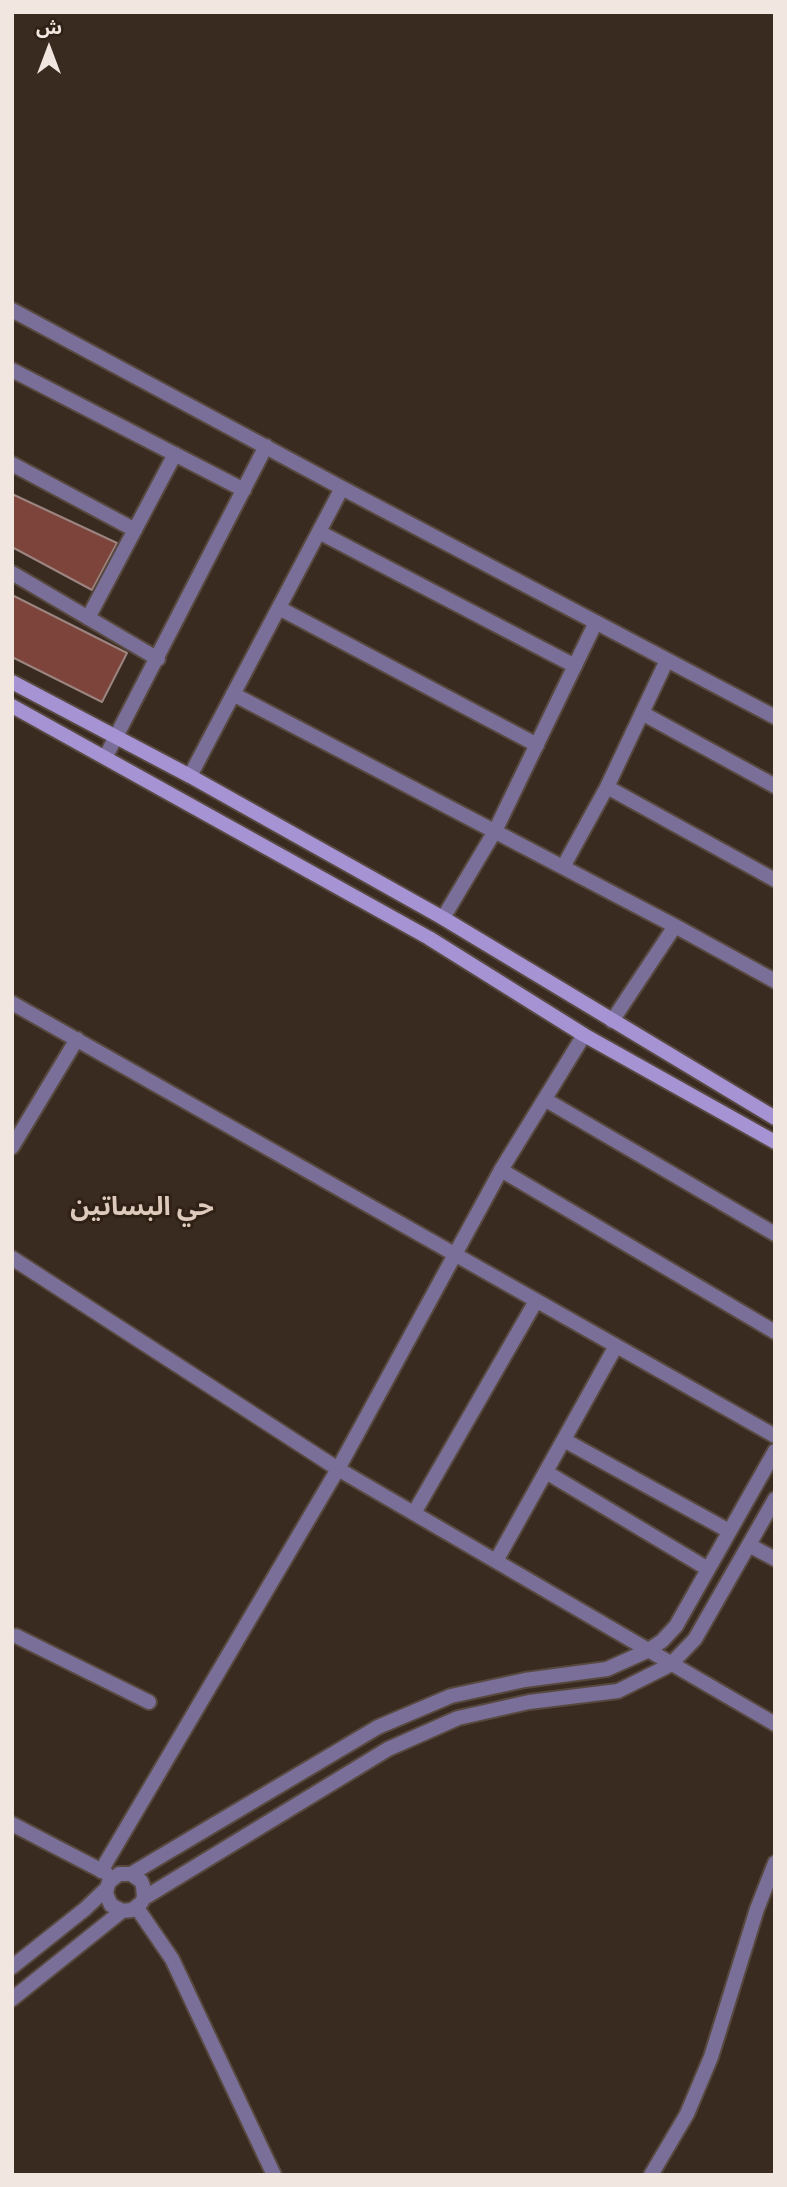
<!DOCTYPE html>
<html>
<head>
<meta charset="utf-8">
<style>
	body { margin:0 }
	#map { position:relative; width:787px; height:2187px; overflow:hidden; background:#3a2b20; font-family:"Roboto Condensed","Noto Sans Arabic",sans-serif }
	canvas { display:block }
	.frame { position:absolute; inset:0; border:14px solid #f1e7e0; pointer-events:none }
	.north { position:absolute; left:14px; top:14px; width:70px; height:70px; -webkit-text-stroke:5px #302117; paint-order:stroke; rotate:0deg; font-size:19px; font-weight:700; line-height:28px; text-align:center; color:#f1e7e0 }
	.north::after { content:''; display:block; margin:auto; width:24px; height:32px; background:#f1e7e0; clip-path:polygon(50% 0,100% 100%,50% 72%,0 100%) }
</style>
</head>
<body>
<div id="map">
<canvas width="787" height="2187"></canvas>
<div class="frame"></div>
<div class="north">ش</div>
</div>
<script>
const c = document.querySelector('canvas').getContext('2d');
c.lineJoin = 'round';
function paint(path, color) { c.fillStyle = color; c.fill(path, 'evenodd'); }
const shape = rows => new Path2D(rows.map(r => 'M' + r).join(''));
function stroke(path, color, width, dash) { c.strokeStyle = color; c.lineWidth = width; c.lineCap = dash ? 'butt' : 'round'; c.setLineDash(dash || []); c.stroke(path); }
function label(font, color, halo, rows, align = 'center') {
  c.font = font + ' "Roboto Condensed","Noto Sans Arabic",sans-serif'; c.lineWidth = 6; c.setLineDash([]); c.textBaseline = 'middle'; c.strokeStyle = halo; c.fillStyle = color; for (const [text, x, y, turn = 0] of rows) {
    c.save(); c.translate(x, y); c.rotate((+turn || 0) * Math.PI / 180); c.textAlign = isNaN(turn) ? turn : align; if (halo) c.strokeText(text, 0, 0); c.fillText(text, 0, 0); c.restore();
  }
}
const building = shape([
	[12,494,117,543,92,590,12,547,12,494],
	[12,595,127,653,102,702,12,657,12,595]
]);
const minor = shape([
	[12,310,342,488,775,717],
	[12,370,244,490],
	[12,464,135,530],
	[319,532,575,666],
	[12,573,158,659],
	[279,608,537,745],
	[88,618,175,454],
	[233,694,675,926,775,981],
	[642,713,775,786],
	[106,756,266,446],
	[190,776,342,488],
	[607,787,775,880],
	[563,867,607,787,667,660],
	[443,918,495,831,596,622],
	[12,1003,775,1436],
	[612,1021,675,926],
	[546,1100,775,1234],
	[12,1147,77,1039],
	[501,1170,775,1332],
	[12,1258,338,1469,775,1724],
	[564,1440,729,1531],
	[546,1472,708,1569],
	[414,1513,536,1301],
	[749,1545,775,1559],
	[496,1561,616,1346],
	[16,1636,149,1702],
	[12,1824,106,1873],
	[101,1871,338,1469,501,1170,584,1035],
	[137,1908,172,1959,274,2175],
	[651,2175,687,2114,711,2057,757,1909,775,1863]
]);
const tertiary = shape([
	[131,1874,378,1727,451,1696,525,1680,607,1669,647,1651,662,1641,676,1626,775,1451],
	[144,1898,143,1886,141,1881,131,1874,119,1874,109,1882,107,1888,106,1894,111,1905,122,1911,132,1910,141,1903,144,1898,388,1749,458,1718,529,1702,618,1691,670,1665,695,1639,775,1499],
	[12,1967,85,1909,107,1888],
	[12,1999,122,1911]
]);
const secondary = shape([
	[12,682,190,776,443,918,775,1118],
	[12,706,429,938,584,1035,775,1142]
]);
const neighbourhoodNames = [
	["حي البساتين",142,1208]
];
paint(building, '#7c443a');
stroke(building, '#9c8480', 2);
stroke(minor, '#57493f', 18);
stroke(tertiary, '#57493f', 18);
stroke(secondary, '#57493f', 18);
stroke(minor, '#7a6f98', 14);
stroke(tertiary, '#7a6f98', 14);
stroke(secondary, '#a593d4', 14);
label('bold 26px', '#decabc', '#302117', neighbourhoodNames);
</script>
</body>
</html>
